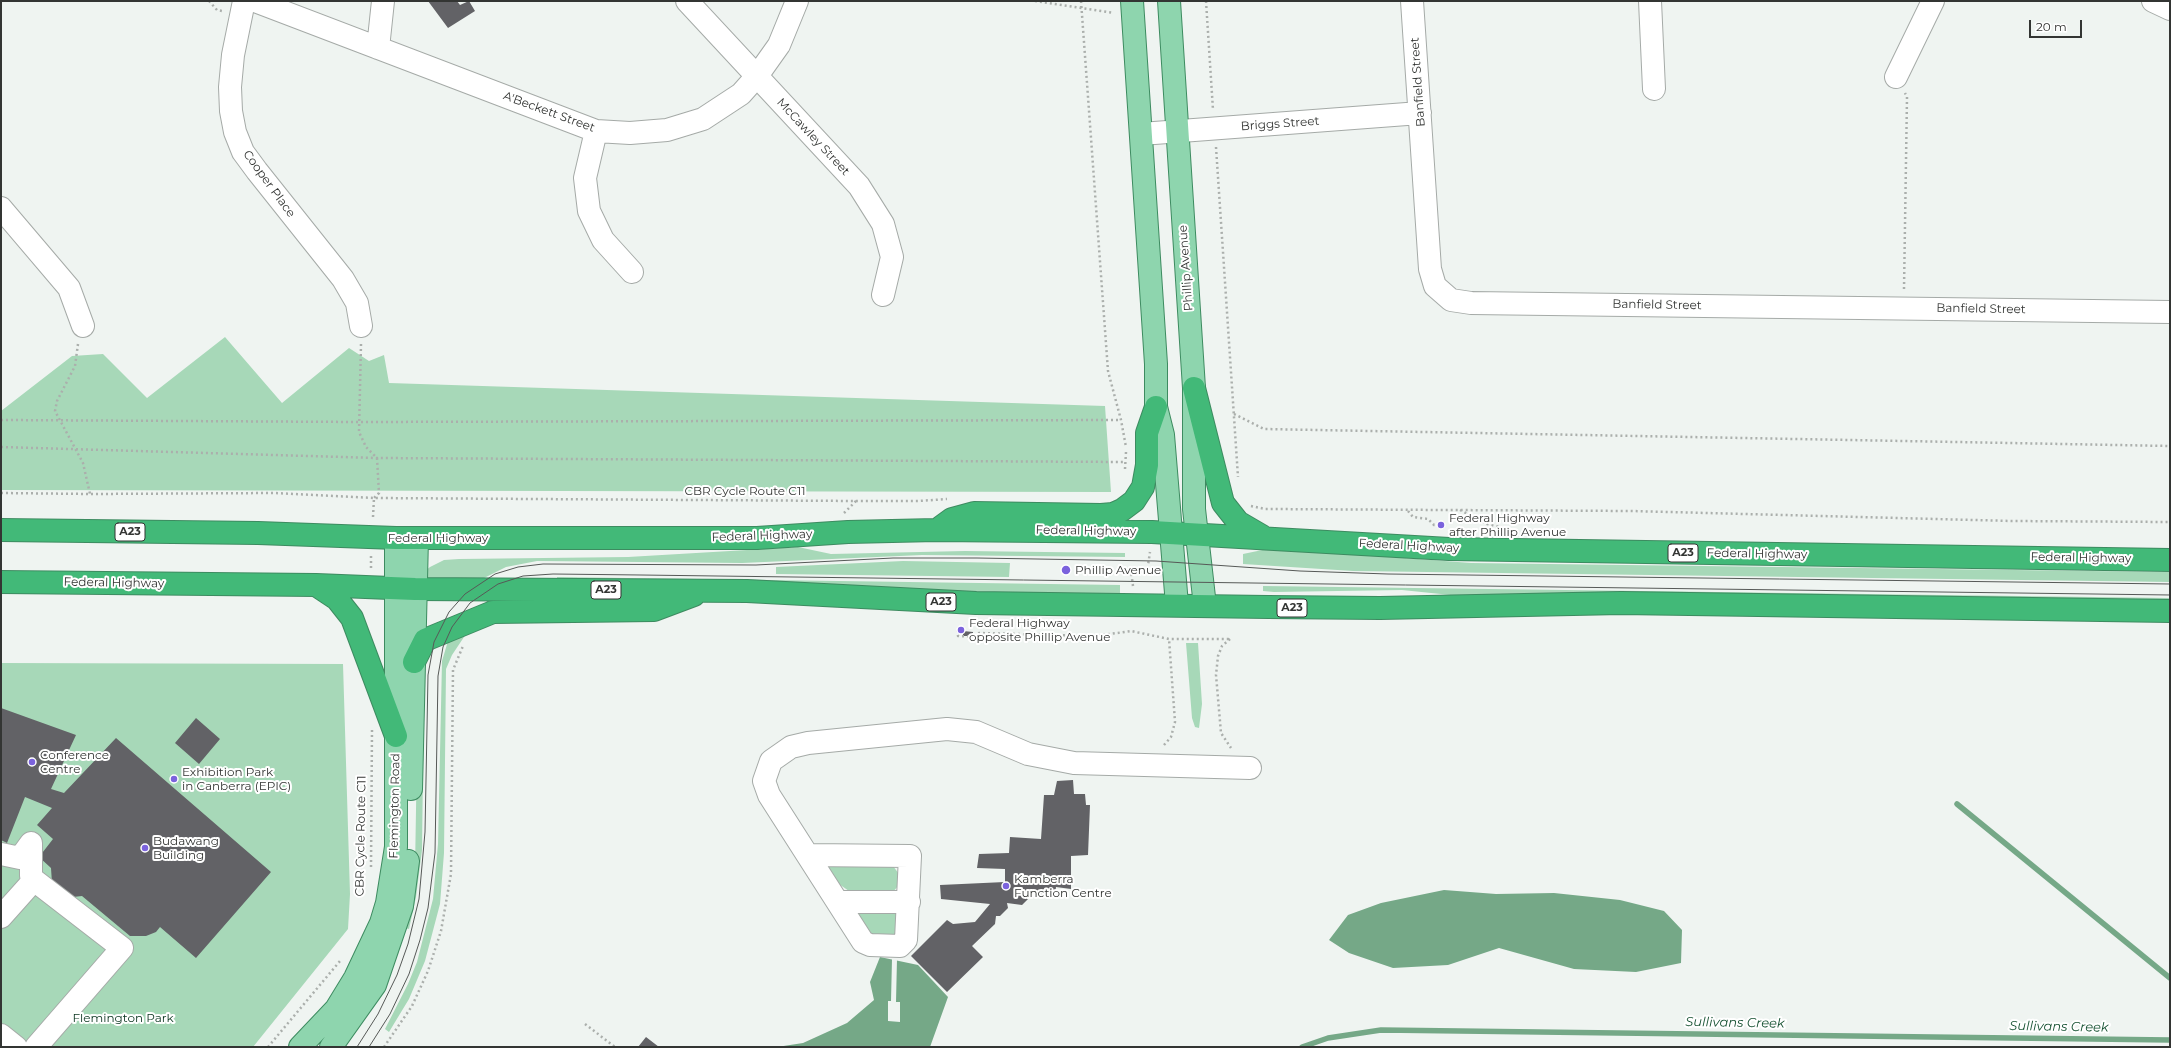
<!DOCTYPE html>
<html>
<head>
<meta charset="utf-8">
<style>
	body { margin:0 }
	#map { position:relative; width:2171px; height:1048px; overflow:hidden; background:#eff4f1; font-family:Montserrat,sans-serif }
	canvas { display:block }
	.frame { position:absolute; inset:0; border:2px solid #333533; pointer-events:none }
	.scale { position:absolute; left:2029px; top:20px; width:53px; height:18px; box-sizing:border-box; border:2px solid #333533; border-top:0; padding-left:5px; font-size:12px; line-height:14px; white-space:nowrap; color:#333533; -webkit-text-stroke:3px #fff; paint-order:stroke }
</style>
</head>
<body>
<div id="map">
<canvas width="2171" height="1048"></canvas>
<div class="frame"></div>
<div class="scale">20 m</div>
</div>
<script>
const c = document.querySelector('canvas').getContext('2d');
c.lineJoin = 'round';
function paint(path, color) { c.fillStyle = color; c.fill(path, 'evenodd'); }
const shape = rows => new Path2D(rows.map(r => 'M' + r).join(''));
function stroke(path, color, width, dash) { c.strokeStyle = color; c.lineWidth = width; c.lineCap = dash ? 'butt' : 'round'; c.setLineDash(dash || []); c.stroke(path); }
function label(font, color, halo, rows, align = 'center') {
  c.font = font + ' Montserrat,sans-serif'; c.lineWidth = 4; c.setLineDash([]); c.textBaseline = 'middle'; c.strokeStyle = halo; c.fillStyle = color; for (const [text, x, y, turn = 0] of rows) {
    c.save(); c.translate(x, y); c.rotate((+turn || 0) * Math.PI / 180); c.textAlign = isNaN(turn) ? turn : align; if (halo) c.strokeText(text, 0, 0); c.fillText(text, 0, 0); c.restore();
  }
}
const green = shape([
	[225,337,282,403,349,348,369,361,384,355,389,383,1105,406,1111,492,1,490,1,411,72,356,103,354,147,398],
	[798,547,831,554,965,551,1125,553,1125,557,922,555,742,563,537,561,506,567,480,580,425,579,424,572,430,567,444,560,459,559,628,557],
	[1272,548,1471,563,2170,572,2170,582,1353,571,1243,564,1243,554],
	[903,561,1010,563,1009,577,776,574,776,567],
	[557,577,1120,585,1120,593,1103,596,557,580],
	[1263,586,2170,598,2170,603,1470,597,1402,590,1274,592,1263,591],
	[466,634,452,655,446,669,444,853,440,904,425,961,409,999,389,1032,385,1029,408,984,417,962,433,899,438,844,442,661,448,641],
	[1186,643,1198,643,1202,704,1199,728,1195,727,1192,718],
	[1,663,343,664,350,894,348,929,253,1047,1,1047],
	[418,691,424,691,422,850,416,897,409,929,405,928,415,869],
	[823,861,893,866,899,874,899,885,892,893,849,891,836,882],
	[852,913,897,914,897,934,893,937,873,939]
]);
const water = shape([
	[1444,890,1496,894,1554,893,1620,900,1664,911,1682,930,1681,963,1636,972,1574,969,1499,948,1448,965,1393,968,1349,953,1329,940,1348,915,1381,903],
	[880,957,918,965,948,997,930,1047,777,1047,803,1043,847,1023,874,1000,870,982]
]);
const pier = shape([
	[892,959,897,959,896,1002,900,1002,900,1022,888,1021,888,1001,891,1001]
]);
const stream = shape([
	[1957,804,2170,978],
	[1302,1047,1328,1038,1381,1030,2170,1040]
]);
const building = shape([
	[428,1,457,1,460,5,469,1,475,11,448,28],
	[963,631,973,632,973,636,963,636],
	[1,708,76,735,51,789,64,793,116,738,271,872,196,958,160,927,156,932,146,936,130,936,82,896,73,897,52,883,51,868,39,857,53,839,37,825,52,808,25,797,7,843,1,840],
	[196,718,220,739,199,764,175,743],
	[1073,780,1074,794,1085,794,1086,805,1090,805,1088,855,1071,856,1071,889,1056,887,1055,895,1033,894,1022,905,1007,903,1008,908,1000,916,996,916,995,924,972,946,983,957,947,992,911,956,947,920,953,924,975,922,990,904,941,899,940,885,1005,882,1005,869,977,868,979,854,1009,853,1010,837,1041,839,1044,795,1054,795,1057,781],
	[646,1037,659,1047,638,1047]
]);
const path = shape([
	[209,1,217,10,222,11],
	[1035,1,1114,13],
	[1081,1,1108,371,1121,420,1126,447],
	[1206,1,1213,110],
	[1216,147,1238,477],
	[1904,289,1907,97,1905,93],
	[78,344,75,366,57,401,55,411,83,463,90,494],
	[361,344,359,432,366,447,377,458,379,493,374,498],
	[1234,414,1264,429,2170,446],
	[1,420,360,422,1121,420],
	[1,447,377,458,1125,462],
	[1125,469,1126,452],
	[1,493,90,494,274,493,374,498,856,501,919,501,947,499],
	[1251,506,1265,509,1631,511,2012,521,2170,522],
	[1460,510,1487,524,1507,529],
	[1408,511,1413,517,1428,519,1434,525,1441,525],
	[844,513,856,501],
	[373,517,374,498],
	[371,556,371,569],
	[1133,586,1131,571,1147,572,1150,552],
	[958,630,958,636,979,637,979,633,1096,636,1131,631,1169,639,1231,639],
	[1230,639,1222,646,1218,656,1216,675,1221,733,1231,748],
	[1164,745,1171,737,1175,722,1169,639],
	[371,867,372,730],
	[585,1024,615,1047],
	[268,1047,340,961],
	[384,1047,412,1006,428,971,441,931,451,874,453,670,463,646]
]);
const minor = shape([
	[244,1,233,55,230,87,231,111,235,132,243,152,257,171,343,279,357,303,361,326],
	[255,1,596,131,630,133,667,130,703,119,741,94,757,76,779,45,797,1],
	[687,1,859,186,883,224,892,257,883,295],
	[1412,1,1430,269,1435,286,1451,300,1471,303,2170,312],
	[1650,1,1654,89],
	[2153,1,2170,9],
	[378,48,383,1],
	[1896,77,1933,1],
	[596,131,585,178,589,211,603,240,632,272],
	[1141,134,1420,113],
	[1,208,69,288,83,326],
	[1,854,20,858,31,843,31,876,34,880,122,948,36,1047],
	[808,855,910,856,906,940,900,946,870,945,863,942,769,795,764,781,771,761,791,747,808,743,947,729,976,732,1028,754,1074,763,1250,768],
	[838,902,909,902],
	[1,917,34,880],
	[1,1035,16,1047]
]);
const major = shape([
	[1132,1,1156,364,1156,407,1163,435,1177,605],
	[1169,1,1194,388,1194,509,1205,606],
	[411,789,417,538],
	[300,1047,336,1009,355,978,381,923,387,903,396,847,396,538],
	[331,1047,375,985,402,906,408,861]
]);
const highway = shape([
	[1194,388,1223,503,1238,522,1262,536],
	[941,527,952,519,974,513,1101,515,1113,514,1122,510,1134,501,1143,487,1147,465,1147,433,1156,407],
	[1,530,258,533,396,538,757,538,848,532,936,530,1152,532,1449,549,2170,560],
	[1,582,316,585,415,589,747,591,976,603,1268,607,1380,608,1621,603,2170,611],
	[316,585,337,599,352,618,396,736],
	[414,662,425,640,493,612,654,610,694,595]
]);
const tram = shape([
	[357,1047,378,1014,397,975,408,944,419,899,425,832,428,675,434,642,449,612,465,594,495,574,518,567,543,564,756,565,893,558,977,558,1156,561,1300,571,1388,574,2170,584],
	[369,1047,390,1014,409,974,420,940,428,908,435,853,438,676,443,647,452,627,470,603,498,584,523,576,553,574,641,575,2170,595]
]);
const markers = [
	[1441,525,4,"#7b62dd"],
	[1066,570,5,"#7b62dd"],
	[961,630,4,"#7b62dd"],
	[32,762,4,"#7b62dd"],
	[174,779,4,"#7b62dd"],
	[145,848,4,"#7b62dd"],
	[1006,886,4,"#7b62dd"]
];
const shields = [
	[130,532,30],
	[1683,553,30],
	[606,590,30],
	[941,602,30],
	[1292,608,30]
];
const shieldNames = [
	["A23",130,532],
	["A23",1683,553],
	["A23",606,590],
	["A23",941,602],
	["A23",1292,608]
];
const streetNames = [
	["Banfield Street",1418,82,-94],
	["A'Beckett Street",549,112,20],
	["Briggs Street",1280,124,-4],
	["McCawley Street",813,137,47],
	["Cooper Place",269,184,54],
	["Phillip Avenue",1186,268,-94],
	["Banfield Street",1657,305,1],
	["Banfield Street",1981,309,1],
	["CBR Cycle Route C11",745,491],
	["Federal Highway",1086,531,1],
	["Federal Highway",762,536,-2],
	["Federal Highway",438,538],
	["Federal Highway",1409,546,3],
	["Federal Highway",1757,554,1],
	["Federal Highway",2081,558,1],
	["Federal Highway",114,583,1],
	["Flemington Road",395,806,-89],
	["CBR Cycle Route C11",361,836,-89]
];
const poiNames = [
	["Federal Highway",1449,518],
	["after Phillip Avenue",1449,532],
	["Phillip Avenue",1075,570],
	["Federal Highway",969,623],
	["opposite Phillip Avenue",969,637],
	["Conference",40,755],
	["Centre",40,769],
	["Exhibition Park",182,772],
	["in Canberra (EPIC)",182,786],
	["Budawang",153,841],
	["Building",153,855],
	["Kamberra",1014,879],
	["Function Centre",1014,893]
];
const parkNames = [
	["Flemington Park",123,1018]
];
const waterNames = [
	["Sullivans Creek",1735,1023,1],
	["Sullivans Creek",2059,1027,1]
];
paint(green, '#a7d8b8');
paint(water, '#75a887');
paint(pier, '#eff4f1');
stroke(stream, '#75a887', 5.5);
paint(building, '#626266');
stroke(minor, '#a5aaa7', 24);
stroke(major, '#3d8b60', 24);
stroke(highway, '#3d8b60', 24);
stroke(path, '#abafac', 2.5, [2, 3]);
stroke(minor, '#fff', 22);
stroke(major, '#8ed5ae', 22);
stroke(highway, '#42b978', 22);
stroke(tram, '#565957', 1);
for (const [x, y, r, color] of markers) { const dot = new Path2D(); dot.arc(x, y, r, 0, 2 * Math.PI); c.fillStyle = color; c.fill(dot); stroke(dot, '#fff', 1.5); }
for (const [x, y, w] of shields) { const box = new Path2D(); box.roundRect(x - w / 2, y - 9, w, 18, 3); c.fillStyle = '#fff'; c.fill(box); stroke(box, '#333533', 1); }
label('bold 11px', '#333533', null, shieldNames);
label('12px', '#333533', '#fff', streetNames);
label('12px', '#333533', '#fff', poiNames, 'left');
label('12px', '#08331d', '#fff', parkNames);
label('italic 13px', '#155131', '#fff', waterNames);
</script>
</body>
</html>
